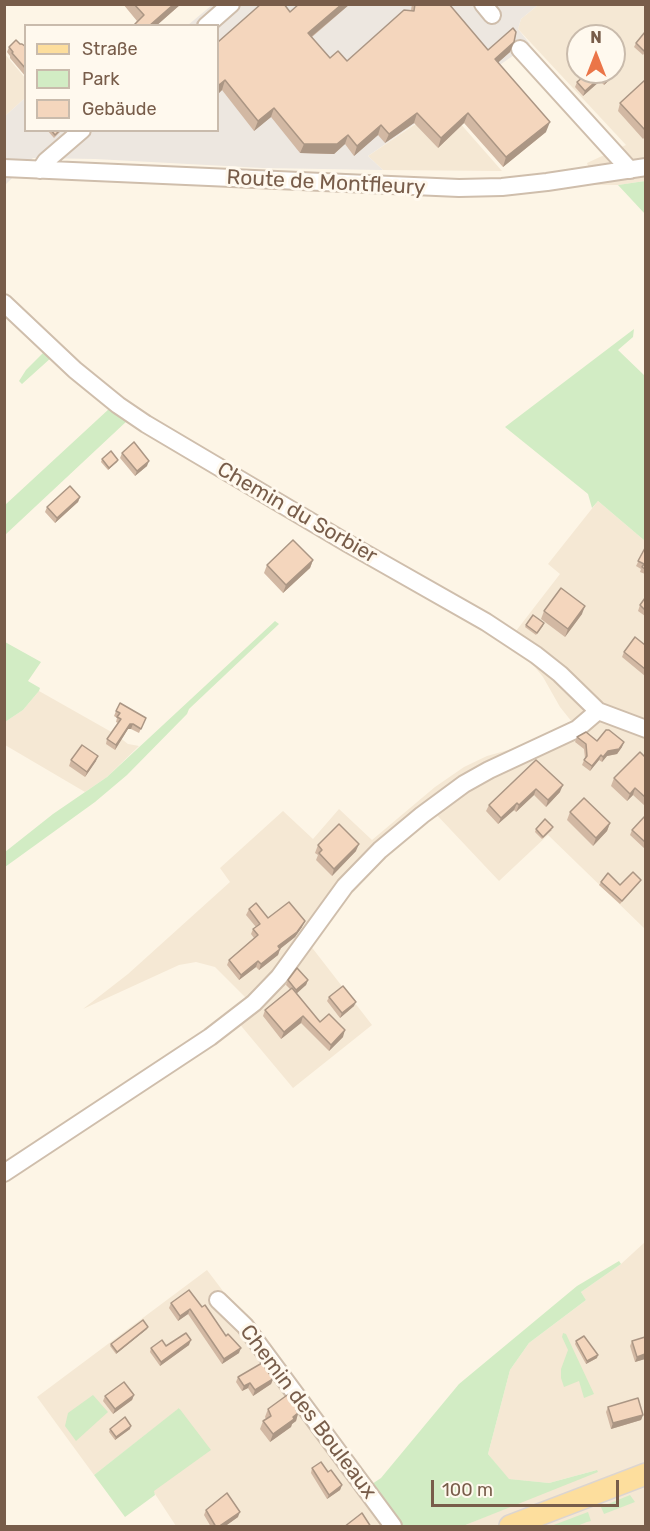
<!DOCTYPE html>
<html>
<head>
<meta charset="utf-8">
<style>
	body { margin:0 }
	#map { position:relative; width:650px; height:1531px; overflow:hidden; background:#fdf5e6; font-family:Rubik,sans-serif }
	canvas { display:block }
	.frame { position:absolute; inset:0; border:6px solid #785d4a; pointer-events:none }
	.legend { position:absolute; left:24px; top:24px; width:195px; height:108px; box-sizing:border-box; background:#fff9ee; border:2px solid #c9bbac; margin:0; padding:8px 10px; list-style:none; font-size:18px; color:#785d4a }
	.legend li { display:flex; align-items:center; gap:12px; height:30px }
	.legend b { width:30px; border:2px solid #c9bbac }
	.north { position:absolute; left:566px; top:24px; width:60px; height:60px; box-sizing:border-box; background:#fff9ee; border:2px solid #c9bbac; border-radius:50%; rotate:0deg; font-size:16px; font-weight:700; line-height:24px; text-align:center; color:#785d4a }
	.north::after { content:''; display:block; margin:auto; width:21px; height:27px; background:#eb7548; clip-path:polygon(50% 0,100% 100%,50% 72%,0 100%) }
	.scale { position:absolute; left:431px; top:1480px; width:188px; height:27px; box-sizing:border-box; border:3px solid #785d4a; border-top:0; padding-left:8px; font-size:18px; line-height:21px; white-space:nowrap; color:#785d4a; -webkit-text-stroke:4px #fff9ee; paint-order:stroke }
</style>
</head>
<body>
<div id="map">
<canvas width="650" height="1531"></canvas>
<div class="frame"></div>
<ul class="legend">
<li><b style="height:8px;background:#fdde9d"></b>Straße</li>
<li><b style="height:16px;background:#d2ecc4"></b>Park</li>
<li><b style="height:16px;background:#f4d6bd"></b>Gebäude</li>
</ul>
<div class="north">N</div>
<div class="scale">100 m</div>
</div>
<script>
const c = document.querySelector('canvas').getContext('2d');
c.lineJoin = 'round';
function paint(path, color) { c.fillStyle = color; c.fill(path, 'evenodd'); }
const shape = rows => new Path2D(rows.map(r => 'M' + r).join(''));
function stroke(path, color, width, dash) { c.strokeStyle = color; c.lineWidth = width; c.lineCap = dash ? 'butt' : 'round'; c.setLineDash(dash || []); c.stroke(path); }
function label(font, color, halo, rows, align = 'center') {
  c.font = font + ' Rubik,sans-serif'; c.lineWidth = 6; c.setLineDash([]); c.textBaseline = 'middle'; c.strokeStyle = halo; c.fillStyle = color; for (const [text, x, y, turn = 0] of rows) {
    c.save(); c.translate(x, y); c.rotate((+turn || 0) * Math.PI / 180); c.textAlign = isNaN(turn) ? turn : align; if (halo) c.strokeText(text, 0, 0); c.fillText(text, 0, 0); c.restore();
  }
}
const residential = shape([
	[538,5,645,5,645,181,618,185,595,185,587,163,626,145,518,29,521,19],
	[578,36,614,36,614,72,578,72],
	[4,53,26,79,25,98,5,116],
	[444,105,502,171,383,170,368,156],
	[598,501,645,541,645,929,548,835,499,881,434,812,352,887,310,945,372,1025,293,1088,232,1015,241,1009,246,998,215,967,196,962,179,965,83,1009,128,974,230,882,220,868,283,811,313,839,339,809,372,840,435,787,464,767,487,756,526,745,572,722,560,707,543,677,534,666,512,649,516,631,560,574,548,564],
	[39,691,115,734,128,744,139,746,107,777,85,792,5,745,5,722,23,710],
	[645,1242,645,1526,463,1526,597,1470,549,1483,508,1479,488,1454,510,1370,529,1343,586,1300,581,1292,621,1264],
	[207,1270,274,1358,400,1526,176,1526,153,1491,180,1408,94,1475,37,1397]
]);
const industrial = shape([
	[212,5,538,5,521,19,518,29,530,44,368,156,383,170,263,168,95,159,33,158,5,185,5,116,25,98,26,130,218,130,218,26,188,25]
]);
const green = shape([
	[645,181,646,181,645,214,618,185],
	[634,329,633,337,618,350,645,376,645,541,598,501,592,508,588,494,505,427],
	[46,350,52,357,22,384,19,381,26,370],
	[110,408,128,420,5,535,5,505],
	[275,621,279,624,189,709,187,714,127,775,95,802,5,867,5,852,53,814,107,777],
	[5,642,41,662,28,681,40,688,39,691,23,710,5,722],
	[619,1261,621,1264,581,1292,586,1300,529,1343,510,1370,488,1454,509,1479,549,1483,597,1470,598,1472,463,1526,400,1526,369,1486,381,1478,459,1384,577,1286],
	[563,1333,566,1334,594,1394,584,1398,579,1381,564,1387,561,1378,561,1369,568,1350,562,1337],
	[93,1395,108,1412,76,1441,65,1426,68,1413],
	[179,1408,211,1450,154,1491,155,1495,125,1517,94,1475],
	[630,1495,635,1502,604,1514,601,1507],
	[588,1512,591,1521,587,1522,577,1526,551,1526]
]);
const minor = shape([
	[483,4,492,15],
	[206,26,231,4],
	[520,49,630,170],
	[4,168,459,188,502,187,547,182,646,167],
	[40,170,46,161,82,130],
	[4,303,75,370,118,405,146,424,347,543,486,622,536,655,560,674,598,711,646,729],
	[4,1173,210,1037,254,1003,279,977,345,886,380,850,422,815,464,784,489,770,577,729,598,711],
	[218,1300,245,1326,393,1526]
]);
const major = shape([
	[510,1526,646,1474]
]);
const wall = shape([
	[123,4,181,4,156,26,133,26,137,21],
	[299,4,350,4,312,37,330,58,347,61,411,10,412,4,449,4,488,50,514,42,510,52,498,62,546,132,503,167,464,123,438,148,414,123,385,143,378,135,354,156,345,144,334,154,300,153,271,117,254,131,222,90,218,94,218,42,290,12],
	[636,43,645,52,643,55,634,47],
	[20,44,26,47,26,77,10,58,10,56,7,52,9,47],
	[619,71,604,85,600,81,583,96,575,87,577,82],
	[645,80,645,137,643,139,618,111,620,103],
	[47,130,62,130,54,138],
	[122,453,147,466,135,476,120,458],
	[102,459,118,460,117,462,108,470,101,462],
	[80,497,78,502,55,523,45,512,47,507],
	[645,548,645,574,640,572,641,569,636,566],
	[313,560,310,568,283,593,264,573,267,565],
	[645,598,645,616,638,611,640,605],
	[544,611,582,614,565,637,541,619],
	[526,625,543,626,536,635,525,627],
	[645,645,645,676,622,657,624,652],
	[116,711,144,722,139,733,131,729,128,729,115,750,106,744,107,739,118,723,116,722,117,718,114,716],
	[577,737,597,741,622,747,617,754,607,756,602,762,599,760,590,771,582,765,585,758,584,749,575,742],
	[645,757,645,806,633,795,627,801,611,786,614,778],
	[71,760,96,761,85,777,69,766],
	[536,760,560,792,546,807,534,795,516,812,514,810,498,824,486,811,489,805],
	[570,812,610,823,607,831,593,846,567,820],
	[645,816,645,849,630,835,632,830],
	[536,829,552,830,542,839,535,832],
	[318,845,356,851,332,876,316,860,318,855,315,853],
	[641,880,639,883,620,904,599,885,601,882,620,885],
	[249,909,268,918,302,927,295,937,280,949,278,955,259,970,256,967,239,980,227,965,229,960,254,938,251,934,253,929,256,927,246,915],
	[288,980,308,980,306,985,296,993,320,1022,343,1037,329,1051,301,1023,281,1039,263,1016,265,1010,290,989,286,985],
	[329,997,354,1006,340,1018,327,1001],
	[171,1303,202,1307,239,1353,222,1364,188,1314,178,1321,169,1308],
	[147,1329,116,1354,110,1346,111,1344],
	[645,1337,645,1359,635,1362,630,1346,632,1341],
	[576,1341,597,1358,586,1364,575,1344],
	[189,1345,160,1366,150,1352,151,1348],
	[238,1377,273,1379,271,1384,253,1396,248,1388,242,1391,236,1382],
	[134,1395,132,1400,113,1414,103,1401,105,1396],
	[300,1406,296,1421,292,1424,291,1427,270,1442,260,1429,263,1421,266,1419,265,1417,268,1409],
	[608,1407,643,1415,641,1420,611,1429,606,1412],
	[110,1429,130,1429,115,1440,109,1432],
	[312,1468,328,1472,342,1485,340,1490,327,1499,311,1473],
	[206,1510,238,1517,224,1527,211,1527,204,1515]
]);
const shadedWall = shape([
	[174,4,181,4,156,26,149,26],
	[342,4,350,4,305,42,308,33],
	[514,42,510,52,491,69,495,59],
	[621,66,619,71,604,85,606,80],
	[602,76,600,81,583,96,585,91],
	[225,80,222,90,218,94,219,85],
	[274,108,271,117,254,131,258,121],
	[417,113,414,123,385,143,389,134],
	[468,113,464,123,438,148,441,138],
	[550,122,546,132,503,167,506,157],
	[381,125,378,135,354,156,357,146],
	[348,135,345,144,334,154,300,153,304,144],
	[118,460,117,462,108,470,109,468],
	[149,461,147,466,135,476,137,471],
	[80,497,78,502,55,523,57,518],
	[313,560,310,568,283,593,286,585],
	[585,606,582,614,565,637,568,629],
	[130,724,133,724,131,729,128,729,115,750,116,745],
	[624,742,622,747,617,754,607,756,602,762,603,757,608,751],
	[601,755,599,760,590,771,592,766],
	[98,756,96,761,85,777,87,772],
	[563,785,560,792,546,807,548,800],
	[635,788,633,795,627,801,630,794],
	[536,789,534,795,516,812,519,805],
	[517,803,514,810,498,824,501,818],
	[610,823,607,831,593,846,596,838],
	[359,844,356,851,332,876,334,869],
	[305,921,302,927,295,937,276,952,278,946],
	[280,949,278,955,259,970,261,964],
	[258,961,256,967,239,980,241,975],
	[308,980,306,985,295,995,296,990],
	[356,1002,354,1006,340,1018,342,1013],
	[303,1016,301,1023,281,1039,284,1032],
	[345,1030,343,1037,329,1051,331,1045],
	[190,1309,188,1314,178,1321,180,1316],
	[148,1327,147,1329,116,1354,117,1352],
	[191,1340,189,1345,160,1366,161,1362],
	[241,1348,239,1353,222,1364,224,1359],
	[645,1354,645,1359,635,1362,637,1357],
	[598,1355,597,1358,586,1364,587,1361],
	[273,1379,271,1384,253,1396,255,1390],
	[250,1383,248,1388,242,1391,244,1386],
	[134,1395,132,1400,113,1414,115,1409],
	[300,1406,296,1421,292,1424,291,1427,270,1442,273,1434,296,1410],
	[643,1415,641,1420,611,1429,613,1423],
	[131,1426,130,1429,115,1440,116,1437],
	[342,1485,340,1490,327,1499,329,1495],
	[240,1512,238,1517,224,1527,218,1527]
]);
const building = shape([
	[134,4,174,4,149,26,133,26,144,15,134,4],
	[261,4,284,4,290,12,299,4,342,4,308,33,330,58,338,51,347,61,404,10,414,11,415,4,449,4,488,50,513,28,516,32,514,42,495,59,550,122,506,157,468,113,441,138,417,113,389,134,381,125,357,146,348,135,337,144,304,144,274,108,258,121,225,80,219,85,218,83,218,42,261,4],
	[645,32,645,49,644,51,636,43,645,32],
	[16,40,20,44,22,44,26,47,26,69,12,53,13,52,9,47,16,40],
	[614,58,621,66,606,80,602,76,585,91,577,82,589,72,614,72,614,58],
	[645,80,645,130,620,103,645,80],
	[51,130,60,130,55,135,51,130],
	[134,442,149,461,137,471,122,453,134,442],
	[111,451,118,460,109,468,102,459,111,451],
	[70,486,80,497,57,518,47,507,70,486],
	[293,540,313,560,286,585,267,565,293,540],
	[645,548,645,569,642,567,644,564,638,561,645,548],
	[561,588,585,606,568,629,544,611,561,588],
	[645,598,645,610,640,605,645,598],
	[533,615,544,623,537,633,526,625,533,615],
	[635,637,645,645,645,669,624,652,635,637],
	[120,703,146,718,141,729,133,724,130,724,116,745,107,739,121,719,117,717,120,713,116,711,120,703],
	[606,730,609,730,624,742,619,749,608,751,603,757,601,755,592,766,584,760,587,756,586,744,577,737,586,732,597,741,606,730],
	[82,745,98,756,87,772,71,760,82,745],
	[640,752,645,757,645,797,635,788,630,794,614,778,640,752],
	[536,760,563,785,548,800,536,789,519,805,517,803,501,818,489,805,536,760],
	[584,798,610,823,596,838,570,812,584,798],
	[645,816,645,842,632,830,645,816],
	[545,819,553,827,543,837,536,829,545,819],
	[339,824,359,844,334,869,319,853,322,850,318,845,339,824],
	[633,872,641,880,622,901,601,882,608,873,620,885,633,872],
	[289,902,305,921,297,932,278,946,280,949,261,964,258,961,241,975,229,960,258,935,253,929,260,924,249,909,256,903,268,918,289,902],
	[297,968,308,980,296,990,288,980,297,968],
	[343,986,356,1002,342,1013,329,997,343,986],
	[292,988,320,1022,329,1014,345,1030,331,1045,303,1016,284,1032,265,1010,292,988],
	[189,1290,202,1307,205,1305,226,1336,228,1334,241,1348,224,1359,190,1309,180,1316,171,1303,189,1290],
	[143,1320,148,1327,117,1352,111,1344,143,1320],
	[186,1333,191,1340,161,1362,151,1348,162,1340,166,1346,186,1333],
	[584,1336,598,1355,587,1361,576,1341,584,1336],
	[645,1337,645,1354,637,1357,632,1341,645,1337],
	[262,1363,273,1379,255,1390,250,1383,244,1386,238,1377,262,1363],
	[124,1382,134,1395,115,1409,105,1396,124,1382],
	[290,1393,300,1406,296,1410,298,1413,293,1417,294,1419,273,1434,263,1421,271,1416,268,1409,290,1393],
	[638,1398,643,1415,613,1423,608,1407,638,1398],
	[125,1417,131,1426,116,1437,110,1429,125,1417],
	[321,1462,328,1472,331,1470,342,1485,329,1495,312,1468,321,1462],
	[227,1493,240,1512,218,1527,216,1527,206,1510,227,1493],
	[362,1513,371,1527,344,1527,362,1513]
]);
const streetNames = [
	["Route de Montfleury",326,183,3],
	["Chemin du Sorbier",297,513,30],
	["Chemin des Bouleaux",308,1412,53]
];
paint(residential, '#f5e8d4');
paint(industrial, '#ede7e0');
paint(green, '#d2ecc4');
stroke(minor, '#cfbeac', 20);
stroke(major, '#dcd5d0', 24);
stroke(minor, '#fff', 16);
stroke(major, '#fdde9d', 21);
paint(wall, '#d2b8a3');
paint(shadedWall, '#ab9684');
paint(building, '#f4d6bd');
stroke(building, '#ab9684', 1.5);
label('21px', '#785d4a', '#fff9ee', streetNames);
</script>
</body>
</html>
